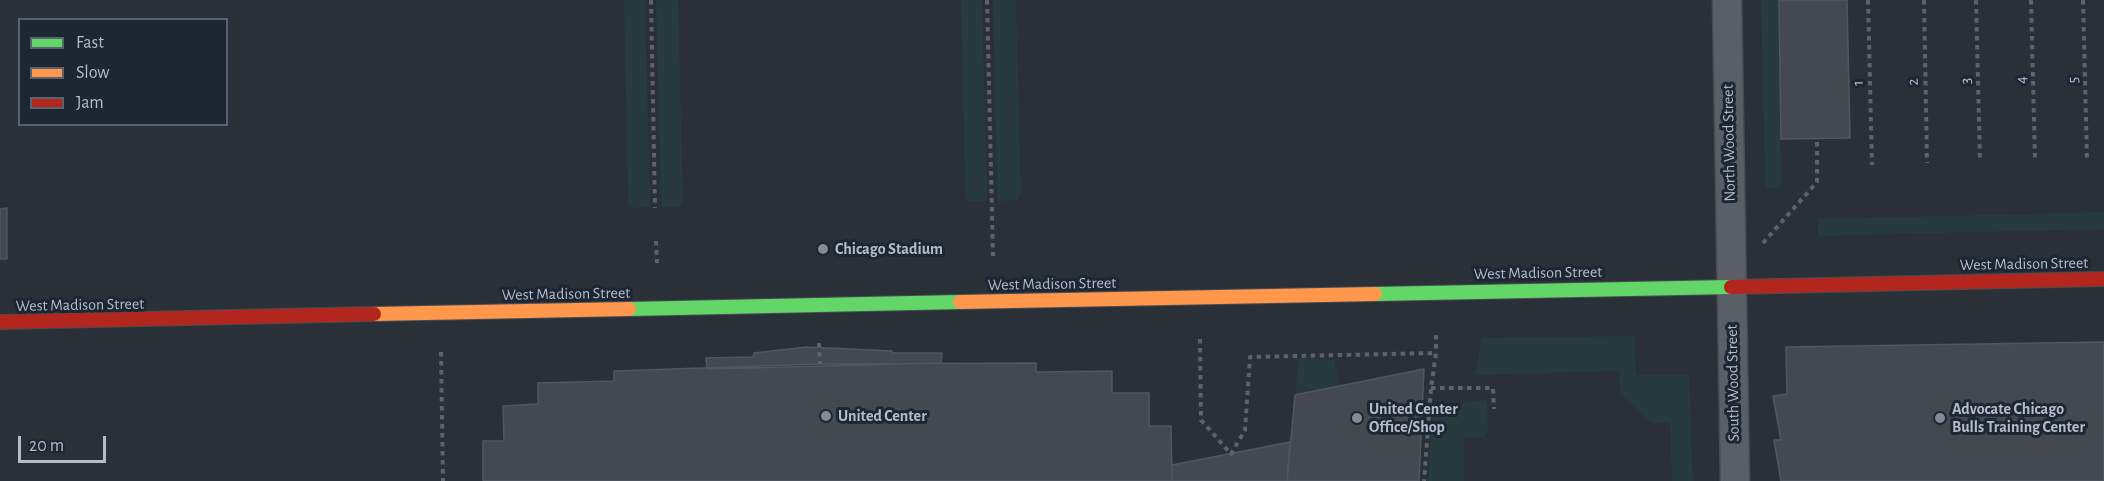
<!DOCTYPE html>
<html>
<head>
<meta charset="utf-8">
<style>
	body { margin:0 }
	#map { position:relative; width:2104px; height:481px; overflow:hidden; background:#2a3038; font-family:"Alegreya Sans",sans-serif }
	canvas { display:block }
	.legend { position:absolute; left:18px; top:18px; width:210px; height:108px; box-sizing:border-box; background:#1d2633; border:2px solid #59626f; margin:0; padding:8px 10px; list-style:none; font-size:18px; color:#b4bcc9 }
	.legend li { display:flex; align-items:center; gap:12px; height:30px }
	.legend b { width:30px; border:2px solid #59626f }
	.scale { position:absolute; left:18px; top:436px; width:88px; height:27px; box-sizing:border-box; border:3px solid #b4bcc9; border-top:0; padding-left:8px; font-size:18px; line-height:21px; white-space:nowrap; color:#b4bcc9; -webkit-text-stroke:4px #1d2633; paint-order:stroke }
</style>
</head>
<body>
<div id="map">
<canvas width="2104" height="481"></canvas>
<ul class="legend">
<li><b style="height:8px;background:#63d668"></b>Fast</li>
<li><b style="height:8px;background:#ff974d"></b>Slow</li>
<li><b style="height:8px;background:#b3261e"></b>Jam</li>
</ul>
<div class="scale">20 m</div>
</div>
<script>
const c = document.querySelector('canvas').getContext('2d');
c.lineJoin = 'round';
function paint(path, color) { c.fillStyle = color; c.fill(path, 'evenodd'); }
const shape = rows => new Path2D(rows.map(r => 'M' + r).join(''));
function stroke(path, color, width, dash) { c.strokeStyle = color; c.lineWidth = width; c.lineCap = dash ? 'butt' : 'round'; c.setLineDash(dash || []); c.stroke(path); }
function label(font, color, halo, rows, align = 'center') {
  c.font = font + ' "Alegreya Sans",sans-serif'; c.lineWidth = 6; c.setLineDash([]); c.textBaseline = 'middle'; c.strokeStyle = halo; c.fillStyle = color; for (const [text, x, y, turn = 0] of rows) {
    c.save(); c.translate(x, y); c.rotate((+turn || 0) * Math.PI / 180); c.textAlign = isNaN(turn) ? turn : align; if (halo) c.strokeText(text, 0, 0); c.fillText(text, 0, 0); c.restore();
  }
}
const green = shape([
	[624,0,645,0,650,207,633,208,628,204],
	[656,0,678,0,683,201,678,207,661,207],
	[961,0,982,0,987,201,967,201,965,195],
	[993,0,1016,0,1021,193,1017,200,997,201],
	[1761,0,1779,0,1781,188,1765,188],
	[2104,212,2104,229,1818,236,1818,219],
	[1635,336,1636,375,1689,375,1693,481,1672,481,1670,422,1652,423,1620,394,1619,371,1475,375,1482,338],
	[1299,358,1334,360,1340,387,1295,395],
	[1487,400,1488,432,1484,437,1464,437,1464,481,1428,481,1433,408]
]);
const building = shape([
	[1779,0,1847,0,1850,138,1781,139,1779,0],
	[7,208,7,259,0,259,0,209,7,208],
	[2104,342,2104,481,1781,481,1774,440,1781,440,1773,396,1787,394,1786,347,2104,342],
	[807,347,892,351,892,353,942,353,941,363,707,369,706,358,753,357,754,353,807,347],
	[1036,363,1036,372,1112,371,1112,393,1149,393,1149,426,1171,426,1172,481,483,481,483,441,504,441,503,406,538,404,538,383,614,381,614,371,820,364,1036,363],
	[1424,369,1419,481,1287,481,1295,395,1424,369],
	[1290,442,1287,481,1172,481,1172,465,1290,442]
]);
const path = shape([
	[651,0,655,208],
	[987,0,993,256],
	[1868,0,1872,165],
	[1924,0,1927,163],
	[1976,0,1980,161],
	[2031,0,2035,160],
	[2083,0,2087,159],
	[656,241,657,263],
	[1763,243,1817,182,1817,138],
	[1436,335,1436,353],
	[1200,339,1201,420,1231,454,1245,430,1250,357,1436,353,1431,388,1424,481],
	[819,343,820,364],
	[441,352,443,481],
	[1431,388,1493,388,1494,409]
]);
const street = shape([
	[1727,0,1735,481]
]);
const fast = shape([
	[1375,294,1731,287],
	[629,309,960,302]
]);
const slow = shape([
	[960,302,1375,294],
	[374,314,629,309]
]);
const jam = shape([
	[1731,287,2104,279],
	[0,322,374,314]
]);
const markers = [
	[823,249,6,"#848b96"],
	[826,416,6,"#848b96"],
	[1357,418,6,"#848b96"],
	[1940,418,6,"#848b96"]
];
const streetNames = [
	["4",2021,80,-92],
	["5",2073,80,-92],
	["3",1966,81,-91],
	["2",1913,82,-91],
	["1",1858,83,-91],
	["North Wood Street",1729,143,-91],
	["West Madison Street",2024,264,-1],
	["West Madison Street",1538,273,-1],
	["West Madison Street",1052,284,-1],
	["West Madison Street",566,294,-1],
	["West Madison Street",80,305,-1],
	["South Wood Street",1733,383,-91]
];
const poiNames = [
	["Chicago Stadium",835,249],
	["United Center",1369,409],
	["Office/Shop",1369,427],
	["Advocate Chicago",1952,409],
	["Bulls Training Center",1952,427],
	["United Center",838,416]
];
paint(green, '#273a3e');
paint(building, '#444950');
stroke(building, '#52575f', 1.5);
stroke(street, '#484c53', 31);
stroke(fast, '#484c53', 16);
stroke(slow, '#484c53', 16);
stroke(jam, '#484c53', 16);
stroke(path, '#5d636a', 4, [4.5, 4.5]);
stroke(street, '#5a5e66', 28);
stroke(fast, '#63d668', 14);
stroke(slow, '#ff974d', 14);
stroke(jam, '#b3261e', 14);
for (const [x, y, r, color] of markers) { const dot = new Path2D(); dot.arc(x, y, r, 0, 2 * Math.PI); c.fillStyle = color; c.fill(dot); stroke(dot, '#1d2633', 2); }
label('16px', '#b4bcc9', '#1d2633', streetNames);
label('bold 16px', '#b4bcc9', '#1d2633', poiNames, 'left');
</script>
</body>
</html>
